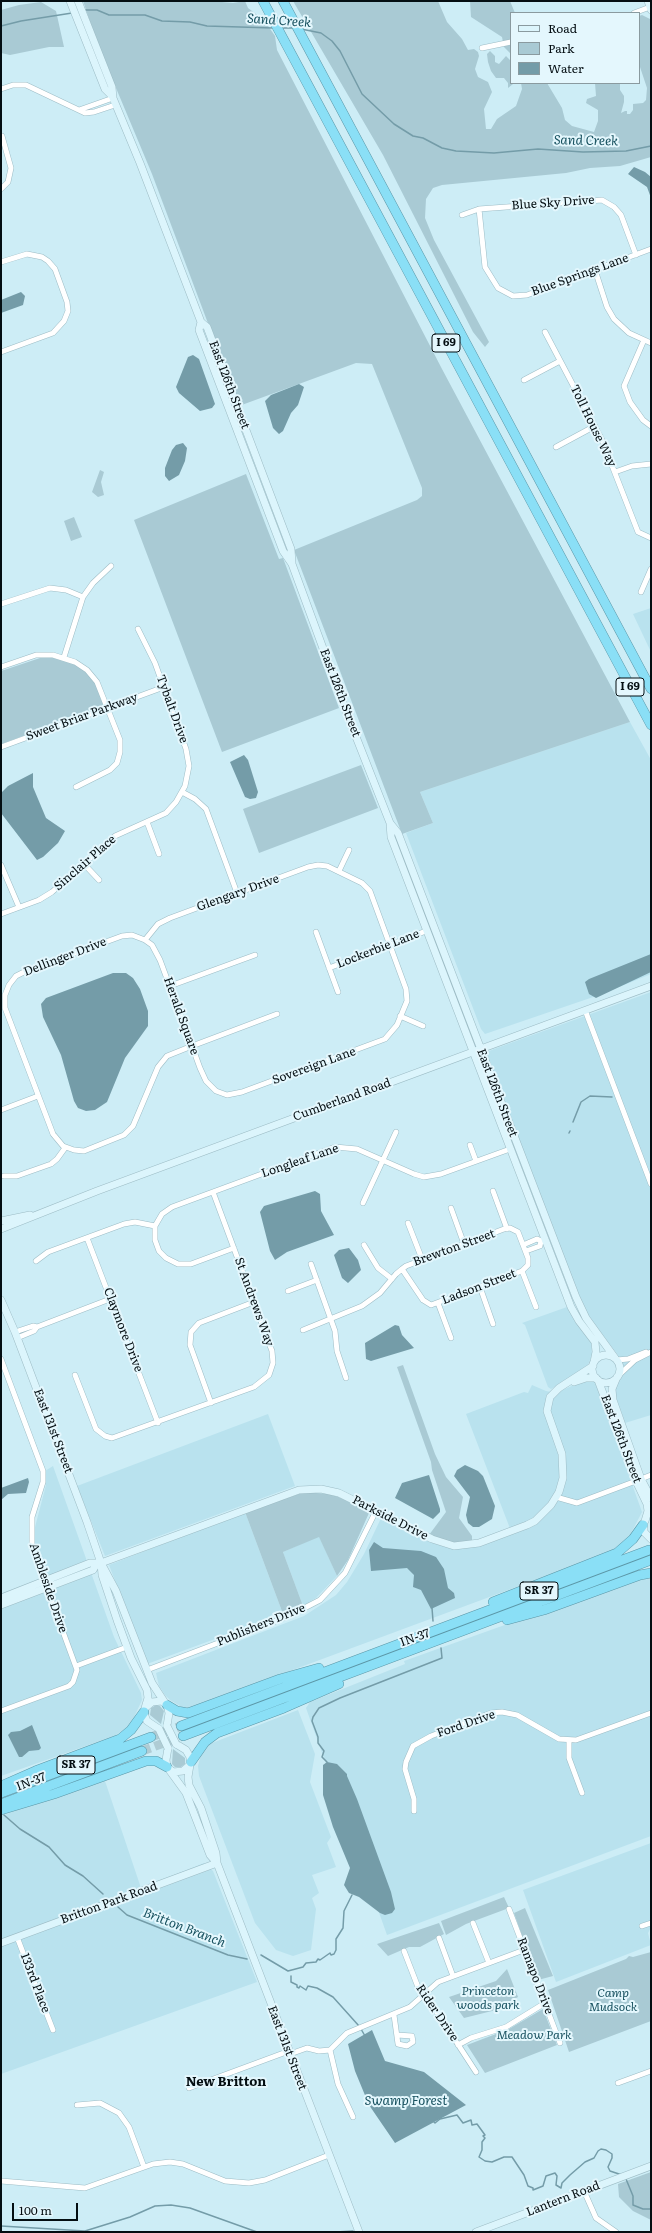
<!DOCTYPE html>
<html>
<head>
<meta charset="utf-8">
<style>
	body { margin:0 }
	#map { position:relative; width:652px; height:2233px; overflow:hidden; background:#cdedf6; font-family:Literata,serif }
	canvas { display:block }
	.frame { position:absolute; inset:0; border:2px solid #040e12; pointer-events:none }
	.legend { position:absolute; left:510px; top:12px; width:130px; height:72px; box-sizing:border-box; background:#e4f7fd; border:1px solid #8a9a9f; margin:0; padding:5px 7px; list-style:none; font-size:12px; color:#040e12 }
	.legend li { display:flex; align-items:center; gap:8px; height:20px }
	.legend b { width:20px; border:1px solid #8a9a9f }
	.scale { position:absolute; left:12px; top:2203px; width:66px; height:18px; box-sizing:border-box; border:2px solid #040e12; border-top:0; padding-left:5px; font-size:12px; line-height:14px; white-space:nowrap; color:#040e12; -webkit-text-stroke:3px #e4f7fd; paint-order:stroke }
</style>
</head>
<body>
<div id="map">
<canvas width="652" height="2233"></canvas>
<div class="frame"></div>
<ul class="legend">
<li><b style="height:5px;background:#dcf5fc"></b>Road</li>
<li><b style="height:11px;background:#a9cad4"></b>Park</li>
<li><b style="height:11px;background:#749ca8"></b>Water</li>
</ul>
<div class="scale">100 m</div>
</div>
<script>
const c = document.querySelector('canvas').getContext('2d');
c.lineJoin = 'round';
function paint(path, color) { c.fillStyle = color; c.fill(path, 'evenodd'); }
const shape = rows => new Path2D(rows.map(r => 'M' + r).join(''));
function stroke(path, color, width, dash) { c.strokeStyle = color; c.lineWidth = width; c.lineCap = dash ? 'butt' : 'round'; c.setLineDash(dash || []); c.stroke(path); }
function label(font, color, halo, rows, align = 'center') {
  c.font = font + ' Literata,serif'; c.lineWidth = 4; c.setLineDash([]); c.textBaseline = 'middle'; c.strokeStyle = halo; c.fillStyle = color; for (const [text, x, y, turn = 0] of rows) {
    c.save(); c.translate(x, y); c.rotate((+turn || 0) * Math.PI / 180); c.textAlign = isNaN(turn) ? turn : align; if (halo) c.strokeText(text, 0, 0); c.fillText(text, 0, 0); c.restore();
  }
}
const built = shape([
	[651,608,651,652,633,614],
	[630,722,651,760,651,974,602,994,485,1034,481,1029,406,833,433,823,420,792],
	[651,992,651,1415,625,1423,615,1394,616,1386,621,1378,622,1364,618,1355,588,1316,579,1298,487,1058,487,1052,494,1049],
	[567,1307,591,1343,592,1355,588,1365,576,1375,551,1389,548,1387,525,1325,522,1323],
	[585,1380,595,1381,642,1512,626,1543,608,1553,193,1707,183,1708,170,1700,165,1695,159,1686,156,1673,304,1616,336,1595,347,1582,364,1554,383,1514,444,1544,465,1546,511,1531,466,1414,524,1392,528,1393,532,1385,546,1391,556,1393],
	[268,1414,295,1486,105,1556,77,1486],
	[53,1466,114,1637,141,1693,142,1700,130,1726,114,1736,1,1776,1,1602,49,1584,34,1543,34,1531,46,1485,45,1471],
	[245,1512,283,1614,147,1664,109,1565],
	[319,1536,337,1576,316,1598,303,1606,283,1552],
	[639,1577,651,1579,651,1836,387,1935,306,1708,310,1702,405,1664,404,1661],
	[298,1710,315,1754,310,1782,331,1837,327,1843,336,1867,312,1875,319,1893,312,1898,316,1909,311,1950,293,1956,276,1950,255,1923,199,1776,198,1766,202,1750,212,1743],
	[104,1778,141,1888,204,1863,213,1871,257,1982,1,2074,1,1816],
	[651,1843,651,1927,648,1933,651,1945,556,1982,523,1890]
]);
const green = shape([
	[83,1,211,1,233,3,245,1,248,8,264,20,275,36,277,50,442,369,630,722,420,792,433,823,402,834,294,550,417,500,422,496,422,488,372,364,356,363,239,406,152,174,98,45],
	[293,1,438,1,447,22,462,39,468,50,474,49,478,52,479,56,475,69,478,77,488,82,492,92,484,109,486,129,491,129,497,119,516,106,522,89,521,83,513,84,508,88,508,83,504,78,496,78,491,71,488,62,487,54,490,51,495,56,495,62,499,64,506,56,511,61,511,83,547,83,562,108,565,120,572,126,594,132,598,121,598,110,586,103,587,99,596,96,595,83,620,83,620,90,624,96,624,102,621,113,625,111,627,111,627,114,630,114,633,110,633,104,643,103,646,100,647,88,640,67,639,16,642,15,650,19,651,157,620,166,590,168,566,173,442,185,433,188,426,199,425,218,434,240,489,342,485,347,473,332,383,155],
	[470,1,510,1,515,13,511,13,511,54,504,47,502,37,471,17],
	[41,2,56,11,64,47,49,47,10,55,1,53,1,10,19,5],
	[100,470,104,472,101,482,104,495,98,497,92,492],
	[246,474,279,559,283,558,339,708,222,752,134,520],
	[74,517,82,537,71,541,64,521],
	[54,657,73,662,88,674,96,684,104,706,1,744,1,671,40,658],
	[361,765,378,808,259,853,243,809],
	[403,1365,435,1454,446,1477,463,1497,459,1518,472,1536,472,1542,450,1542,429,1535,446,1512,432,1470,431,1462,397,1367],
	[305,1492,328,1494,342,1498,369,1513,348,1560,337,1576,319,1537,283,1552,303,1606,283,1614,245,1512],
	[156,1705,160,1706,164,1711,161,1724,150,1715,151,1708],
	[173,1749,185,1758,185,1764,181,1767,175,1767,172,1764],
	[504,1897,509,1908,466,1924,446,1935,441,1921],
	[525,1908,553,1976,538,1980,514,1913],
	[439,1923,444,1934,420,1947,409,1947,388,1956,377,1944],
	[651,1952,651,2021,569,2052,548,1990,626,1959,629,1956,633,1957],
	[507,1969,518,1997,492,2011,464,2018,449,1997,496,1981],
	[543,2009,557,2045,485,2073,467,2045,509,2029],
	[651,2172,651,2220,633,2211,619,2197,618,2184]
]);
const water = shape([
	[634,167,645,172,651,177,651,198,647,187,628,174],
	[21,292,25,296,23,305,1,313,1,300],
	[193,355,199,359,215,404,212,408,200,411,179,393,176,387,188,357],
	[299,384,304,387,298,405,291,413,283,431,279,434,273,428,265,401,271,395],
	[183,443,187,448,185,461,179,475,169,481,165,476,165,468,172,450,176,445],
	[244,755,248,760,258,792,256,798,250,799,245,797,230,762],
	[33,773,33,787,46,818,65,831,58,843,43,857,37,860,1,813,1,793,8,786],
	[651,954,651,972,596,998,589,994,585,982,589,979],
	[113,973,126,973,133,978,140,989,148,1011,148,1026,125,1058,107,1102,95,1110,86,1111,78,1108,74,1101,61,1055,43,1017,41,1004,46,998],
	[315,1191,320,1194,321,1211,334,1235,287,1252,275,1260,270,1251,260,1212,264,1206],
	[349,1248,358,1260,361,1270,348,1283,342,1278,334,1255,339,1250],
	[395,1325,399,1326,402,1335,414,1348,371,1361,366,1359,365,1343],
	[465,1465,478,1471,483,1476,495,1506,492,1519,479,1527,473,1527,468,1523,466,1515,470,1497,454,1476,457,1470],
	[429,1475,440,1509,440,1512,433,1519,395,1498,402,1483],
	[28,1478,29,1482,26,1493,8,1494,1,1500,1,1488],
	[374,1542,383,1548,421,1551,436,1557,444,1569,448,1588,454,1593,455,1598,431,1609,421,1590,413,1587,414,1575,407,1568,371,1571,369,1550],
	[32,1725,41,1748,39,1750,29,1751,22,1757,19,1757,8,1735,11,1732,20,1731],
	[327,1762,337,1764,347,1774,347,1776,357,1799,391,1892,395,1909,392,1913,385,1915,380,1913,359,1897,349,1893,344,1885,350,1868,333,1827,323,1795,323,1765],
	[372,2030,385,2061,424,2072,466,2105,395,2143,369,2105,355,2071,348,2044]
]);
const stream = shape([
	[85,10,97,10,109,15,145,15,162,21,190,22,207,26,273,28],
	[1,26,21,21,72,13],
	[281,28,293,28],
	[301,29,321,33,332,41,340,51,362,94,394,124,413,136,423,138,442,148,456,151,494,153,538,149,583,152,626,151,651,146],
	[573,1122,581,1102,590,1096,612,1097],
	[569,1133,570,1131],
	[432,1608,433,1621],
	[327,1762,322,1757,324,1751,318,1743,318,1737,312,1721,313,1717,319,1708,340,1698,442,1658,441,1648],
	[4,1815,20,1829,49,1847,65,1865,83,1876,103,1894],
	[118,1907,127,1915,228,1955,247,1959],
	[261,1955,288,1971],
	[288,1971,303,1967,306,1963,316,1962,318,1959,320,1960,330,1953,331,1955,334,1954,336,1950,336,1939,343,1928,344,1911,352,1895],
	[291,1976,291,1982,297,1985,297,1987,299,1988,300,1986,306,1990,308,1986,317,1988,333,1997,359,2026],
	[361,2029,365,2036],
	[434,2122,435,2123,440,2119,457,2115,463,2123,471,2120,472,2125,477,2124,485,2135,483,2136,485,2138,482,2142,482,2150,479,2157,485,2161,492,2162,504,2157,512,2157,524,2175,528,2186,533,2188,533,2190,543,2186,546,2176,555,2173,557,2176,556,2185,561,2188,562,2183,570,2175,585,2162,594,2158,598,2151,601,2149,606,2150,612,2154,612,2158,608,2167,610,2171,622,2175],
	[626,2179,633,2196,633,2205,643,2209,651,2209],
	[1,2226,85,2231,130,2217,155,2206,171,2205,190,2208,257,2232],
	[336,2232,353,2231]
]);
const highwayTunnel = shape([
	[151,1737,181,1726],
	[142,1751,183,1736]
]);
const street = shape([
	[634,13,650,7],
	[482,48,511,42],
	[1,89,13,85,26,85,85,113,94,112,115,105],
	[79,110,113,98],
	[1,189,8,182,11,168,2,136],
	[479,209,485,267,498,288,513,296,527,295,651,249],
	[462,215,479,209,602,200,614,207,621,215,636,255],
	[1,262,27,254,42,257,48,261,55,269,67,302,68,311,64,321,53,333,1,352],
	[595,270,607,307,614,319,629,333,651,343],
	[545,332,602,440,638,532,651,538],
	[644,340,624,386,630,402,643,420,651,426],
	[524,380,560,361],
	[556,447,595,426],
	[615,472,632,466,651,464],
	[641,592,651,569],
	[1,604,50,588,66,590,83,597],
	[64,657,83,597,93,583,111,566],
	[1,667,36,655,53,655,75,662,87,670,97,682,120,740,120,752,117,763,110,770,76,787],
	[1,747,164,687],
	[182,792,195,799,206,809,237,893],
	[147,822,159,854],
	[84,864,99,880],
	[1,865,19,907],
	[339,871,349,850],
	[1,914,39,900,52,892,115,836,166,813,176,802,185,786,189,766,186,749,155,663,138,629],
	[316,932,338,992],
	[145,940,158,924,170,918,308,867,318,865,327,866,362,883,370,891,406,989,407,1001,397,1025,385,1039,242,1092,227,1095,216,1091,206,1081,200,1068,192,1046,160,960,152,945,145,940,132,935,122,936,24,972,16,976,9,985,5,995,5,1008,53,1134,63,1146,74,1150,84,1151,124,1135,133,1126,158,1067,167,1056,192,1046,277,1014],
	[329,968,426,931],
	[170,986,255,955],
	[585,1010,651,1184],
	[400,1016,423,1026],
	[1,1110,38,1096],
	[470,1145,476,1161],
	[4,1176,17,1176,51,1164,57,1159,65,1148],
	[493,1191,507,1229],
	[363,1203,396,1132],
	[451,1208,464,1244],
	[408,1223,422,1259],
	[87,1238,158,1423],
	[364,1245,378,1268,392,1279],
	[523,1245,537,1239,541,1241],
	[234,1248,191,1264,178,1264,166,1258,159,1251,155,1240,155,1226,162,1214,172,1207,335,1147,357,1149,414,1174,424,1177,441,1174,510,1149],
	[526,1251,540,1246,541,1241],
	[36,1261,48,1252,124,1224,135,1222,155,1226],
	[311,1264,335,1331,337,1351,346,1378],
	[522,1271,536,1307],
	[480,1287,493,1324],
	[288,1291,317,1280],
	[438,1303,451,1338],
	[303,1330,362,1306,380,1293,396,1274,402,1269,406,1266,504,1229,510,1228,518,1232,528,1258,528,1265,522,1271,431,1305,423,1300,402,1269],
	[15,1332,33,1326,37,1327],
	[17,1338,34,1331,37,1327,110,1299],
	[1,1359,43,1471,43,1482,32,1517,32,1547,77,1670,73,1682,69,1686,1,1711],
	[617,1360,628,1359,646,1352],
	[75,1375,96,1429,105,1436,112,1438,254,1387,269,1375,273,1363,272,1351,213,1192],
	[619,1375,635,1360,651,1352],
	[211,1403,190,1345,191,1332,199,1323,254,1302],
	[641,1479,651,1475],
	[556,1497,577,1503,636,1481],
	[76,1666,127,1647],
	[147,1670,289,1616,320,1600,345,1573,376,1511],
	[569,1740,569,1758,582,1793],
	[414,1811,414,1799,405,1769,406,1762,413,1746,431,1736,491,1713,502,1712,517,1715,559,1739,576,1740,651,1713],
	[509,1909,560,2043],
	[473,1923,489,1963],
	[642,1926,651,1923],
	[17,1937,53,2030],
	[439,1938,453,1976],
	[404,1951,418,1987,427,1997,476,2072],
	[394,2015,398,2044,407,2046,413,2042,412,2036,397,2035],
	[458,2045,471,2038,506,2027,545,2003],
	[330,2050,338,2084,353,2117],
	[290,2054,307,2048,319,2051,330,2050,347,2033,410,2007,438,1982,524,1950],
	[618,2083,651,2071],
	[189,2088,289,2051],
	[77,2105,100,2103,119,2113,129,2127,144,2167],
	[1,2181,85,2188,153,2164,170,2162,183,2164,225,2181,249,2183,265,2180,329,2155],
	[584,2191,596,2218,616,2232]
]);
const secondary = shape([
	[70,1,105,89,111,95],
	[78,1,112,87,113,98,140,163,201,322,199,330,275,530,283,551,292,564,349,719,390,823,398,833,576,1297,586,1318,615,1358],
	[648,1,651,10],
	[201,322,207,327,291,549,292,563],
	[390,823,391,837,571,1307,579,1321,595,1342,596,1352,594,1362],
	[1,1221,30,1215],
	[1,1229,97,1191,651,986],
	[1,1300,15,1332,87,1522,101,1563,102,1575,117,1620,131,1658,147,1690,148,1698,145,1708],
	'592 1369a14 14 0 1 1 28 0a14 14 0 1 1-28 0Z',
	[617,1377,612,1389,613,1400,641,1479,651,1498],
	[598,1380,636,1481,647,1504,648,1511,645,1521],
	[574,1382,586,1378,596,1378],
	[644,1523,644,1532,651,1539],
	[101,1563,116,1591,152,1683,165,1703],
	[1,1598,90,1563,101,1563,299,1490,321,1489,339,1493,432,1539,454,1546,479,1543,527,1525,535,1521,551,1505,559,1492,563,1478,562,1454,547,1411,550,1397,559,1388,593,1366],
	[1,1605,93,1570,96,1565],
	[159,1729,147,1721,144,1714,145,1708,152,1702,162,1701,167,1705,169,1713,167,1726],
	[168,1748,166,1760,167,1767,173,1772,183,1771,190,1765,190,1757,186,1750,176,1744],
	[190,1765,188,1777,189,1785,201,1808,216,1853,217,1863,359,2232],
	[170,1771,186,1793,210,1855,217,1863],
	[1,1943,217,1863],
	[476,2232,651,2166]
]);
const highway = shape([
	[263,1,651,725],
	[283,1,651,689],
	[493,1602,617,1553,633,1539,643,1525],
	[507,1620,544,1610,640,1575,651,1573],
	[167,1705,177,1711,188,1713,280,1679,319,1668],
	[181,1726,649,1550],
	[183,1736,651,1560],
	[191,1762,205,1742,217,1733,284,1708,339,1684],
	[1,1786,35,1771,120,1739,131,1730,144,1712],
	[1,1793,151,1737],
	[1,1804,142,1751],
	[1,1810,54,1794,146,1761,156,1761,167,1767]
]);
const secondaryBridge = shape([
	[167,1726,176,1744],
	[159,1729,168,1748]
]);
const shields = [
	[446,343,28],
	[630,687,28],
	[539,1591,38],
	[76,1765,38]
];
const shieldNames = [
	["I 69",446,343],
	["I 69",630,687],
	["SR 37",539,1591],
	["SR 37",76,1765]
];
const streetNames = [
	["Blue Sky Drive",553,203,-4],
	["Blue Springs Lane",580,275,-20],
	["East 126th Street",229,385,69],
	["Toll House Way",593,426,64],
	["East 126th Street",340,693,69],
	["Tybalt Drive",172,709,70],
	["Sweet Briar Parkway",82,717,-20],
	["Sinclair Place",85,863,-41],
	["Glengary Drive",238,893,-20],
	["Lockerbie Lane",378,949,-21],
	["Dellinger Drive",65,957,-21],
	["Herald Square",181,1016,70],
	["Sovereign Lane",314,1066,-20],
	["East 126th Street",497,1093,69],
	["Cumberland Road",342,1100,-20],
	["Longleaf Lane",300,1161,-19],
	["Brewton Street",454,1248,-20],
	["Ladson Street",479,1287,-21],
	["St Andrews Way",254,1302,70],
	["Claymore Drive",123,1330,69],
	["East 131st Street",53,1431,69],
	["East 126th Street",621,1439,69],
	["Parkside Drive",390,1518,27],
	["Ambleside Drive",48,1588,71],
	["Publishers Drive",261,1625,-22],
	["IN-37",415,1638,-20],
	["Ford Drive",466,1724,-19],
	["IN-37",31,1782,-21],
	["Britton Park Road",109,1903,-20],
	["Ramapo Drive",535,1976,69],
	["133rd Place",35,1983,69],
	["Rider Drive",437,2013,56],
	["East 131st Street",287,2048,69],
	["Lantern Road",563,2199,-21]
];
const parkNames = [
	["Princeton",488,1991],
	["woods park",488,2005],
	["Camp",613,1993],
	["Mudsock",613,2007],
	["Meadow Park",534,2035]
];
const waterNames = [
	["Sand Creek",279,21,4],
	["Sand Creek",586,141,1],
	["Britton Branch",184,1928,21],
	["Swamp Forest",406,2101]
];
const neighbourhoodNames = [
	["New Britton",226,2082]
];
paint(built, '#b9e2ee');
paint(green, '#a9cad4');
paint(water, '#749ca8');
stroke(stream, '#749ca8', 1.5);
stroke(highwayTunnel, '#afccd4', 9, [9, 4.5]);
stroke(street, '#9dbcc5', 6);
stroke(secondary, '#9dbcc5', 8);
stroke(highway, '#5b96a6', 10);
stroke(street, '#fff', 5);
stroke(secondary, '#dcf5fc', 7);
stroke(highway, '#8adff6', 9);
stroke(secondaryBridge, '#9dbcc5', 8, []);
stroke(secondaryBridge, '#dcf5fc', 7);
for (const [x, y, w] of shields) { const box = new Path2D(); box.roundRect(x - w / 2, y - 9, w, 18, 3); c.fillStyle = '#e4f7fd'; c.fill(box); stroke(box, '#040e12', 1); }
label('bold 11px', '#040e12', null, shieldNames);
label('12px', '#040e12', '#e4f7fd', streetNames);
label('italic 12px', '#1b5462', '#e4f7fd', parkNames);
label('italic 13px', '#17515f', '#e4f7fd', waterNames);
label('bold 13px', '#040e12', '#e4f7fd', neighbourhoodNames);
</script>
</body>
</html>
